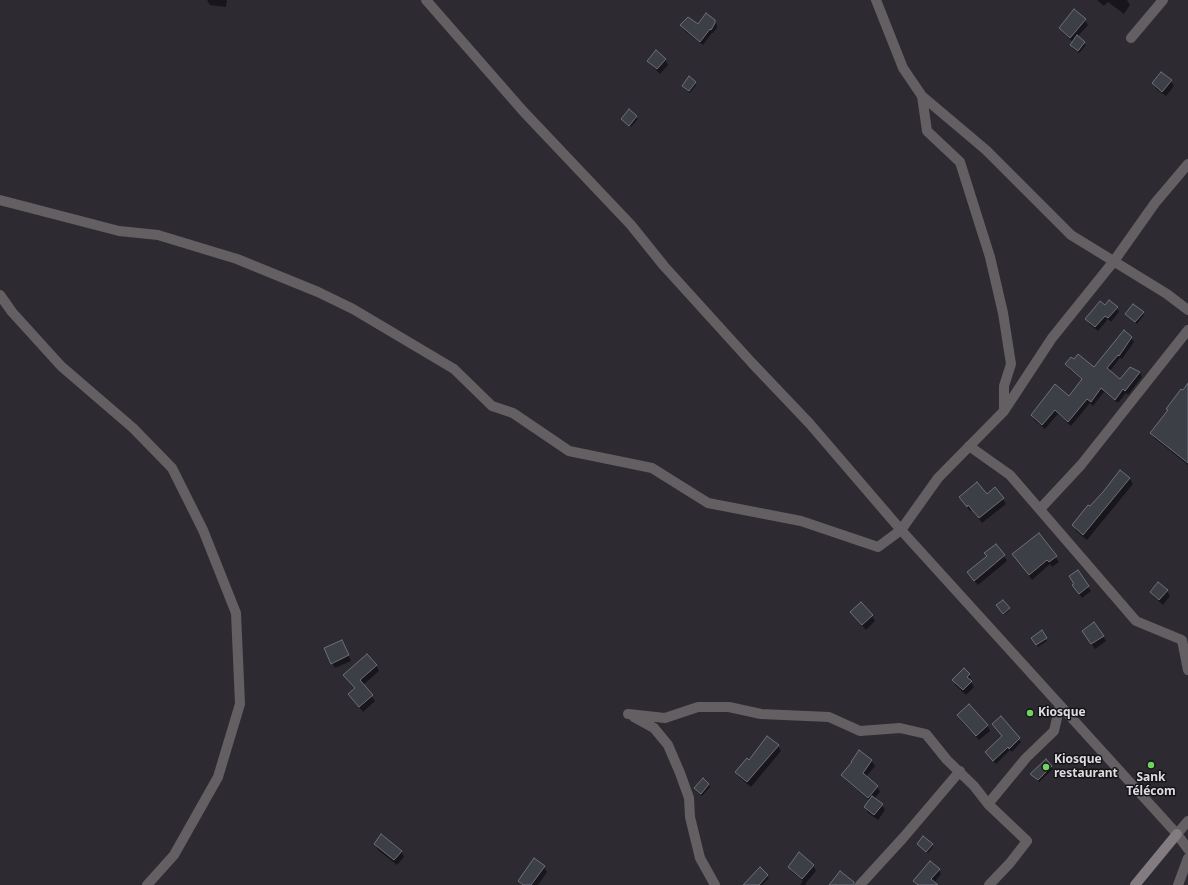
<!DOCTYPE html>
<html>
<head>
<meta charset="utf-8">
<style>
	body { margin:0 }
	canvas { display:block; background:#2d2a31 }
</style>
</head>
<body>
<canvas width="1188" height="885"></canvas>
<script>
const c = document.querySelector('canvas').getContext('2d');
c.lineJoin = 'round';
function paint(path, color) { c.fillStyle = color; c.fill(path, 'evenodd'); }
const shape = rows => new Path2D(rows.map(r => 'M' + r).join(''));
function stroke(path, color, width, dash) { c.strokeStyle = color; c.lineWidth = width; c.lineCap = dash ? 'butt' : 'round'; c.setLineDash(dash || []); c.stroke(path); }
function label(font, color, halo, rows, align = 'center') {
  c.font = font + ' "Noto Sans",sans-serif'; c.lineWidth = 3; c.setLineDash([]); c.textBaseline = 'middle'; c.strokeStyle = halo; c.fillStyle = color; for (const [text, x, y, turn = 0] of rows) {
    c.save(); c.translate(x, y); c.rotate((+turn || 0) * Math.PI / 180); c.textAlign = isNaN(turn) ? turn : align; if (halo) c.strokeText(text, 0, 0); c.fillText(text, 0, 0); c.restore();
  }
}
const shadow = shape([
	[207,0,227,0,226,7,210,5],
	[1097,0,1127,0,1130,5,1124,14,1108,2,1104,6],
	[1085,20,1088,25,1077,37,1086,45,1079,53,1072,48,1071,45,1073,42,1063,33,1060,28],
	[715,21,717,25,717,28,713,33,712,33,703,45,684,30,682,25,698,25],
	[665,59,668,65,660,74,652,66,648,61],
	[1171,81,1174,86,1166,96,1156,89,1153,83],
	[695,82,696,85,690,93,684,88,683,86],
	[629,111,638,119,631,127,624,121],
	[1105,306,1117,307,1119,312,1111,322,1108,319,1098,331,1089,324,1087,319],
	[1143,313,1144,315,1137,324,1127,314],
	[1131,338,1134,342,1122,359,1120,358,1109,372,1120,381,1131,368,1140,373,1142,377,1128,395,1126,393,1118,403,1104,392,1093,406,1090,403,1071,426,1058,414,1045,429,1034,420,1032,416,1070,398,1082,380,1069,369,1066,364,1094,368],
	[1188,391,1188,465,1154,438,1151,433,1168,411,1167,409],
	[1121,472,1130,479,1133,484,1087,540,1076,531,1073,525,1090,508],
	[987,495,1003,499,1006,504,982,523,972,510,970,511,960,498],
	[1039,534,1059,562,1052,567,1050,564,1032,580,1013,555],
	[1004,556,1007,561,978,585,972,578,988,557],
	[1077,572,1091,591,1082,598,1073,585,1075,584],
	[1167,591,1170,596,1163,605,1154,597,1151,592],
	[861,604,872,616,875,621,866,630,855,617],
	[998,608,1009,608,1010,610,1004,615],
	[1041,632,1047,641,1038,647,1032,638],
	[1086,636,1103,636,1106,641,1095,649],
	[345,646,351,661,335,668,332,663],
	[376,665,379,671,363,685,375,701,363,712,350,695,356,689,348,681,345,675],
	[964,670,969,675,972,680,971,682,974,687,966,695,956,686,953,680],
	[958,716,987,725,990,731,979,740,961,721],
	[1001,718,1021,742,1012,752,1010,750,996,764,988,755,1003,737,993,724],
	[778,746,781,751,751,787,740,778,737,772,749,761],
	[871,760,875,766,866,777,877,786,880,792,874,799,882,805,885,810,878,820,868,813,865,807,870,801,846,780,843,775],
	[1046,760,1053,769,1039,782,1033,776],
	[709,784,710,787,702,796,696,788],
	[375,844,401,851,404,857,397,865,378,850],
	[918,844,932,844,933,847,928,853],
	[813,865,816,871,805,884,807,885,800,885,803,881,792,872,789,867],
	[544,867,547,872,538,885,521,885,519,881],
	[939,870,941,874,934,883,936,885,917,885,914,881],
	[767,876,769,878,762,885,746,885]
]);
const building = shape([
	[1074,9,1086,19,1070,38,1059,28,1074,9],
	[706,13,715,20,715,23,711,30,710,29,700,42,680,25,688,17,698,24,706,13],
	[1077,35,1085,42,1078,51,1070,45,1077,35],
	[656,50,666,59,657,69,647,61,656,50],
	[1161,72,1172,80,1162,92,1152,83,1161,72],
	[689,76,696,82,689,91,682,86,689,76],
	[629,109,637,116,629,126,621,119,629,109],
	[1109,300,1118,307,1108,318,1105,316,1095,327,1085,319,1100,301,1105,305,1109,300],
	[1133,304,1144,312,1135,322,1125,314,1133,304],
	[1124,330,1132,337,1119,356,1118,355,1107,368,1120,379,1130,367,1140,372,1125,391,1123,389,1115,400,1101,388,1091,402,1087,399,1068,422,1055,410,1042,425,1031,415,1055,384,1069,396,1082,379,1065,364,1071,357,1074,359,1078,354,1094,367,1124,330],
	[1188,383,1188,463,1150,433,1168,410,1166,409,1181,389,1183,390,1188,383],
	[1120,470,1130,478,1083,535,1072,525,1088,505,1090,506,1103,492,1120,470],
	[977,482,987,494,995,487,1004,498,979,518,968,505,967,507,959,497,977,482],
	[1039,533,1057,556,1049,562,1047,560,1029,575,1012,554,1039,533],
	[996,544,1005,555,974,581,967,572,987,556,984,553,996,544],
	[1078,570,1089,586,1079,594,1072,585,1074,584,1069,576,1078,570],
	[1158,582,1168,590,1159,600,1150,592,1158,582],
	[1003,600,1010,608,1003,614,996,605,1003,600],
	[861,602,873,615,862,625,850,612,861,602],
	[1094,622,1104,636,1091,644,1082,631,1094,622],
	[1042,630,1047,638,1036,645,1031,638,1042,630],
	[342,640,349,655,331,664,324,648,342,640],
	[367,654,377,665,360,680,373,695,359,707,348,694,355,688,343,675,367,654],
	[964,668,970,674,967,677,972,681,963,690,952,680,964,668],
	[969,704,988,725,976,736,957,715,969,704],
	[1001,716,1020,738,1009,749,1008,747,993,761,985,752,1002,736,992,724,1001,716],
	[767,736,779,745,747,782,735,772,747,758,749,760,767,736],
	[859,750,872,760,863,773,878,786,868,798,841,775,852,762,851,762,859,750],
	[1046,759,1052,766,1038,780,1030,774,1046,759],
	[703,778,709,784,701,794,694,788,703,778],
	[872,796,883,804,874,815,864,807,872,796],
	[381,834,402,851,394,860,374,844,381,834],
	[923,836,933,844,926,852,917,844,923,836],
	[799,852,814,865,802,879,788,867,799,852],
	[534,858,545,866,531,885,523,885,518,881,534,858],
	[930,861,940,869,931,879,938,885,918,885,913,881,930,861],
	[760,867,768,875,759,885,743,885,760,867],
	[840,871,854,882,854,885,829,885,840,871]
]);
const street = shape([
	[426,0,523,111,631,225,664,266,752,363,810,424,901,530,1177,834,1188,849],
	[876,0,903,68,922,96,986,150,1071,235,1167,294,1188,310],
	[1131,38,1163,0],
	[922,96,927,131,960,162,990,257,1003,313,1011,364,1004,386,1004,411],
	[0,200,119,231,158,235,237,259,318,292,353,309,454,369,492,406,513,413,569,451,652,468,708,503,801,521,878,547,901,530,938,478,1004,411,1052,338,1114,261,1155,203,1188,164],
	[0,295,12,312,61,366,133,428,172,468,203,530,236,613,240,704,218,777,174,855,147,885],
	[969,446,1010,475,1136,621,1182,640,1188,670],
	[1040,509,1081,465,1188,330],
	[628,714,665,718,698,707,729,707,761,714,829,717,860,731,900,728,926,734,947,760,974,786,988,804],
	[634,717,654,728,668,745,680,773,689,798,690,817,700,858,715,885],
	[1177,834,1188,821],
	[860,885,903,838,960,771],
	[989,885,1010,863,1027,841,988,804,1026,758,1054,731,1060,705],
	[1178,885,1188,858]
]);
const secondary = shape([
	[1135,885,1177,834]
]);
const markers = [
	[1030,713,4,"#6fd35f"],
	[1151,765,4,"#6fd35f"],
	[1046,767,4,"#6fd35f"]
];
const poiNames = [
	["Kiosque",1038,713],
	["Kiosque",1054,760],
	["restaurant",1054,774],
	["Sank",1151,778,"center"],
	["Télécom",1151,792,"center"]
];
paint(shadow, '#0007');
paint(building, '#3d3f47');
stroke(building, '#6d7078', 1);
stroke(street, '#635f62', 10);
stroke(secondary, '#827c80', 10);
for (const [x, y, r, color] of markers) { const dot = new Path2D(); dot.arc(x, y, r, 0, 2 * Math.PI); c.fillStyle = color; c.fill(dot); stroke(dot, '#151417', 1.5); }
label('bold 12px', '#dedce1', '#151417', poiNames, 'left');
</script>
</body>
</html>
